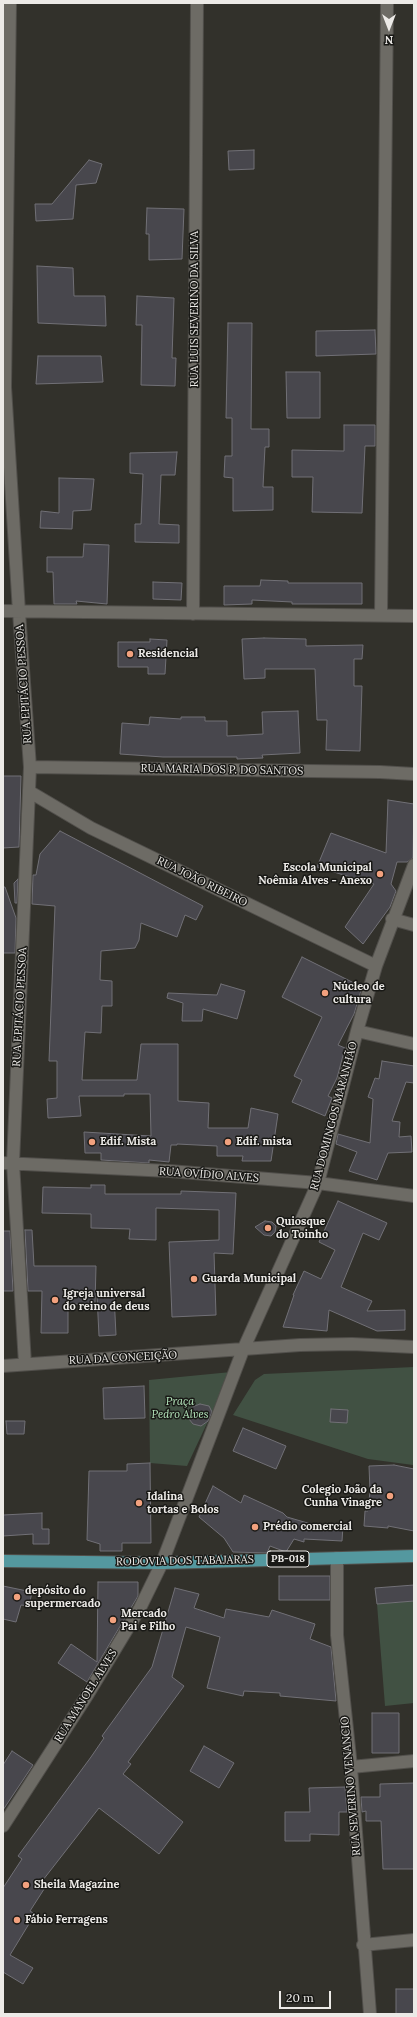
<!DOCTYPE html>
<html>
<head>
<meta charset="utf-8">
<style>
	body { margin:0 }
	#map { position:relative; width:417px; height:2017px; overflow:hidden; background:#32312b; font-family:Lora,serif }
	canvas { display:block }
	.frame { position:absolute; inset:0; border:4px solid #eceae7; pointer-events:none }
	.north { position:absolute; left:369px; top:8px; width:40px; height:40px; -webkit-text-stroke:3px #191916; paint-order:stroke; rotate:180deg; font-size:11px; font-weight:700; line-height:16px; text-align:center; color:#eceae7 }
	.north::after { content:''; display:block; margin:auto; width:14px; height:18px; background:#eceae7; clip-path:polygon(50% 0,100% 100%,50% 72%,0 100%) }
	.scale { position:absolute; left:279px; top:1991px; width:52px; height:18px; box-sizing:border-box; border:2px solid #eceae7; border-top:0; padding-left:5px; font-size:12px; line-height:14px; white-space:nowrap; color:#eceae7; -webkit-text-stroke:3px #191916; paint-order:stroke }
</style>
</head>
<body>
<div id="map">
<canvas width="417" height="2017"></canvas>
<div class="frame"></div>
<div class="north">N</div>
<div class="scale">20 m</div>
</div>
<script>
const c = document.querySelector('canvas').getContext('2d');
c.lineJoin = 'round';
function paint(path, color) { c.fillStyle = color; c.fill(path, 'evenodd'); }
const shape = rows => new Path2D(rows.map(r => 'M' + r).join(''));
function stroke(path, color, width, dash) { c.strokeStyle = color; c.lineWidth = width; c.lineCap = dash ? 'butt' : 'round'; c.setLineDash(dash || []); c.stroke(path); }
function label(font, color, halo, rows, align = 'center') {
  c.font = font + ' Lora,serif'; c.lineWidth = 3; c.setLineDash([]); c.textBaseline = 'middle'; c.strokeStyle = halo; c.fillStyle = color; for (const [text, x, y, turn = 0] of rows) {
    c.save(); c.translate(x, y); c.rotate((+turn || 0) * Math.PI / 180); c.textAlign = isNaN(turn) ? turn : align; if (halo) c.strokeText(text, 0, 0); c.fillText(text, 0, 0); c.restore();
  }
}
const green = shape([
	[414,1367,413,1465,368,1459,233,1415,255,1380,264,1374],
	[231,1372,187,1466,150,1463,149,1380],
	[414,1601,414,1703,385,1706,377,1604]
]);
const building = shape([
	[254,150,254,169,229,170,228,151,254,150],
	[89,160,102,164,96,183,76,185,73,219,36,221,35,204,52,204,89,160],
	[147,208,184,209,182,259,149,260,149,234,146,234,147,208],
	[37,266,73,268,74,296,105,296,106,326,38,323,37,266],
	[137,296,174,298,172,358,176,358,175,386,141,385,142,325,136,325,137,296],
	[228,323,252,323,251,429,269,429,269,447,265,447,263,487,273,487,273,510,233,511,233,478,224,477,225,456,232,456,232,418,226,418,228,323],
	[375,330,376,354,316,356,316,331,375,330],
	[38,356,101,356,103,382,36,384,38,356],
	[286,372,320,372,320,418,287,418,286,372],
	[344,425,375,425,375,446,365,446,362,513,312,512,313,477,292,477,292,450,344,451,344,425],
	[177,452,175,475,161,475,159,524,179,525,179,543,135,542,135,524,141,524,143,474,130,473,130,453,177,452],
	[59,478,94,479,91,510,73,511,72,529,40,528,41,511,59,513,59,478],
	[84,544,109,545,107,604,76,601,77,604,54,604,53,572,47,572,47,557,83,557,84,544],
	[261,580,288,581,288,583,362,583,362,604,292,604,292,602,252,600,252,604,224,605,224,586,260,586,261,580],
	[153,582,182,583,181,600,153,599,153,582],
	[264,638,306,639,306,646,363,645,362,659,354,659,354,686,362,686,360,751,326,750,327,720,317,720,315,669,265,669,265,678,244,679,242,639,264,638],
	[150,639,167,640,165,674,148,674,148,667,118,667,118,642,150,642,150,639],
	[298,711,300,753,262,755,263,758,237,759,237,757,163,757,120,754,122,723,149,725,150,717,181,719,181,717,205,717,205,721,227,721,227,736,263,734,262,712,298,711],
	[3,776,21,776,19,847,3,848,3,776],
	[388,800,414,804,413,858,407,862,397,862,391,884,396,891,390,907,363,944,345,927,374,884,317,867,331,833,386,853,388,800],
	[60,831,203,906,196,920,185,915,177,937,141,923,139,940,135,948,101,951,100,980,112,981,112,1006,102,1006,101,1033,85,1032,82,1080,137,1080,141,1044,178,1044,178,1101,209,1103,208,1128,248,1128,251,1108,278,1114,271,1161,242,1161,243,1156,217,1156,217,1146,177,1144,177,1145,171,1145,169,1162,149,1160,149,1163,101,1160,101,1153,85,1153,84,1132,151,1136,150,1094,124,1094,124,1096,79,1096,81,1116,48,1118,47,1099,57,1098,57,1061,49,1061,55,906,32,904,33,875,36,875,40,854,60,831],
	[18,879,17,903,15,903,14,883,18,879],
	[3,887,5,887,16,918,15,953,3,953,3,887],
	[302,957,362,987,354,1014,338,1045,345,1048,337,1078,328,1096,332,1098,325,1116,292,1102,302,1080,294,1076,322,1017,282,997,302,957],
	[221,984,245,991,237,1019,203,1009,202,1021,182,1021,183,1003,167,998,168,993,217,995,221,984],
	[382,1061,414,1066,414,1083,406,1082,392,1121,400,1122,399,1137,411,1136,412,1152,388,1153,377,1180,349,1171,357,1152,336,1144,338,1134,370,1143,373,1099,368,1097,375,1078,379,1079,382,1061],
	[91,1185,105,1185,105,1194,181,1194,181,1191,236,1193,233,1254,214,1253,216,1315,172,1317,169,1242,219,1240,219,1210,156,1208,156,1240,129,1239,130,1229,91,1228,91,1214,42,1213,43,1187,91,1188,91,1185],
	[338,1201,387,1223,379,1240,363,1233,341,1287,372,1301,367,1311,405,1310,405,1330,377,1331,329,1310,327,1331,283,1327,294,1295,293,1295,304,1271,321,1279,335,1250,319,1242,338,1201],
	[265,1221,272,1222,276,1226,275,1232,271,1236,264,1235,255,1227,265,1221],
	[25,1230,32,1230,34,1266,96,1266,95,1304,68,1304,68,1333,41,1333,42,1291,28,1291,25,1230],
	[3,1231,10,1231,13,1291,3,1291,3,1231],
	[97,1295,114,1295,116,1335,99,1336,97,1295],
	[144,1386,145,1418,104,1419,103,1388,144,1386],
	[200,1404,209,1406,212,1412,208,1421,201,1426,193,1424,189,1419,188,1413,192,1407,200,1404],
	[331,1409,348,1410,347,1423,330,1422,331,1409],
	[6,1421,25,1421,24,1434,7,1434,6,1421],
	[243,1428,286,1446,276,1469,233,1451,243,1428],
	[150,1463,151,1543,122,1543,122,1551,100,1551,100,1544,87,1540,89,1471,127,1471,127,1464,150,1463],
	[394,1465,414,1469,414,1531,388,1526,388,1528,364,1526,365,1511,368,1511,370,1491,369,1466,394,1465],
	[213,1486,241,1503,244,1495,283,1513,287,1517,311,1524,343,1526,342,1541,304,1539,304,1542,294,1539,286,1552,270,1546,267,1553,233,1552,224,1538,199,1517,213,1486],
	[42,1513,42,1529,49,1529,49,1544,33,1544,33,1534,3,1536,3,1515,42,1513],
	[279,1576,330,1576,330,1600,279,1600,279,1576],
	[98,1582,138,1582,138,1596,87,1682,58,1663,71,1644,97,1662,98,1582],
	[414,1585,414,1601,377,1604,375,1588,414,1585],
	[3,1586,32,1592,29,1606,21,1605,16,1622,3,1619,3,1586],
	[175,1588,199,1594,194,1608,224,1618,226,1609,269,1617,272,1610,315,1624,310,1639,331,1647,336,1701,280,1696,280,1693,244,1691,243,1696,207,1688,220,1637,186,1627,172,1677,184,1686,128,1762,131,1764,123,1774,183,1822,159,1854,99,1808,43,1880,48,1883,30,1911,35,1914,10,1955,33,1968,23,1984,3,1972,3,1888,22,1859,18,1856,91,1757,104,1738,102,1736,152,1667,175,1588],
	[372,1713,399,1713,399,1753,372,1753,372,1713],
	[204,1746,234,1763,219,1788,190,1771,204,1746],
	[12,1751,33,1765,3,1810,3,1765,12,1751],
	[414,1783,414,1869,383,1869,381,1821,366,1821,366,1811,362,1812,361,1797,380,1797,380,1784,414,1783],
	[345,1787,347,1812,339,1812,339,1835,310,1834,310,1841,285,1841,285,1812,310,1812,309,1788,345,1787],
	[396,1989,414,1989,414,2014,396,2014,396,1989]
]);
const minor = shape([
	[10,3,5,387,19,612,30,767,13,1163,25,1364],
	[3,611,414,616],
	[193,614,197,3],
	[381,615,387,3],
	[30,767,380,772,414,774],
	[30,792,91,828,376,966],
	[392,919,414,925],
	[357,1031,414,1044],
	[3,1163,169,1171,318,1183,414,1196],
	[3,1366,300,1345,352,1344,414,1347],
	[337,1558,337,1635,351,1767,370,2014],
	[351,1767,414,1761],
	[3,1826,88,1694,140,1608,162,1563,243,1350,318,1183,357,1031,376,966,414,865],
	[363,1945,414,1940]
]);
const major = shape([
	[3,1561,162,1563,414,1556]
]);
const markers = [
	[130,654,4,"#f2a17e"],
	[380,874,4,"#f2a17e"],
	[325,993,4,"#f2a17e"],
	[92,1142,4,"#f2a17e"],
	[228,1142,4,"#f2a17e"],
	[268,1228,4,"#f2a17e"],
	[194,1279,4,"#f2a17e"],
	[55,1300,4,"#f2a17e"],
	[390,1496,4,"#f2a17e"],
	[139,1503,4,"#f2a17e"],
	[255,1527,4,"#f2a17e"],
	[17,1597,4,"#f2a17e"],
	[113,1620,4,"#f2a17e"],
	[26,1885,4,"#f2a17e"],
	[17,1920,4,"#f2a17e"]
];
const shields = [
	[288,1559,42]
];
const shieldNames = [
	["PB-018",288,1559]
];
const streetNames = [
	["RUA LUIS SEVERINO DA SILVA",195,309,-90],
	["RUA EPITÁCIO PESSOA",24,684,-94],
	["RUA MARIA DOS P. DO SANTOS",222,770,1],
	["RUA JOÃO RIBEIRO",202,882,26],
	["RUA EPITÁCIO PESSOA",20,1007,-87],
	["RUA DOMINGOS MARANHÃO",334,1116,-75],
	["RUA OVÍDIO ALVES",209,1175,4],
	["RUA DA CONCEIÇÃO",123,1358,-3],
	["RODOVIA DOS TABAJARAS",185,1561,-1],
	["RUA MANOEL ALVES",86,1696,-58],
	["RUA SEVERINO VENANCIO",351,1786,-95]
];
const poiNames = [
	["Residencial",138,654],
	["Escola Municipal",372,868,"right"],
	["Noêmia Alves - Anexo",372,881,"right"],
	["Núcleo de",333,987],
	["cultura",333,1000],
	["Edif. Mista",100,1142],
	["Edif. mista",236,1142],
	["Quiosque",276,1222],
	["do Toinho",276,1235],
	["Guarda Municipal",202,1279],
	["Igreja universal",63,1294],
	["do reino de deus",63,1307],
	["Colegio João da",382,1490,"right"],
	["Cunha Vinagre",382,1503,"right"],
	["Idalina",147,1497],
	["tortas e Bolos",147,1510],
	["Prédio comercial",263,1527],
	["depósito do",25,1591],
	["supermercado",25,1604],
	["Mercado",121,1614],
	["Pai e Filho",121,1627],
	["Sheila Magazine",34,1885],
	["Fábio Ferragens",25,1920]
];
const parkNames = [
	["Praça",180,1402],
	["Pedro Alves",180,1415]
];
paint(green, '#415143');
paint(building, '#48474d');
stroke(building, '#717076', 1);
stroke(minor, '#514f4b', 14);
stroke(major, '#514f4b', 14);
stroke(minor, '#6d6b65', 12);
stroke(major, '#54989f', 12);
for (const [x, y, r, color] of markers) { const dot = new Path2D(); dot.arc(x, y, r, 0, 2 * Math.PI); c.fillStyle = color; c.fill(dot); stroke(dot, '#191916', 1.5); }
for (const [x, y, w] of shields) { const box = new Path2D(); box.roundRect(x - w / 2, y - 8, w, 16, 3); c.fillStyle = '#191916'; c.fill(box); stroke(box, '#eceae7', 1); }
label('bold 10px', '#eceae7', null, shieldNames);
label('11px', '#eceae7', '#191916', streetNames);
label('bold 11px', '#eceae7', '#191916', poiNames, 'left');
label('italic 11px', '#b5e7bd', '#191916', parkNames);
</script>
</body>
</html>
